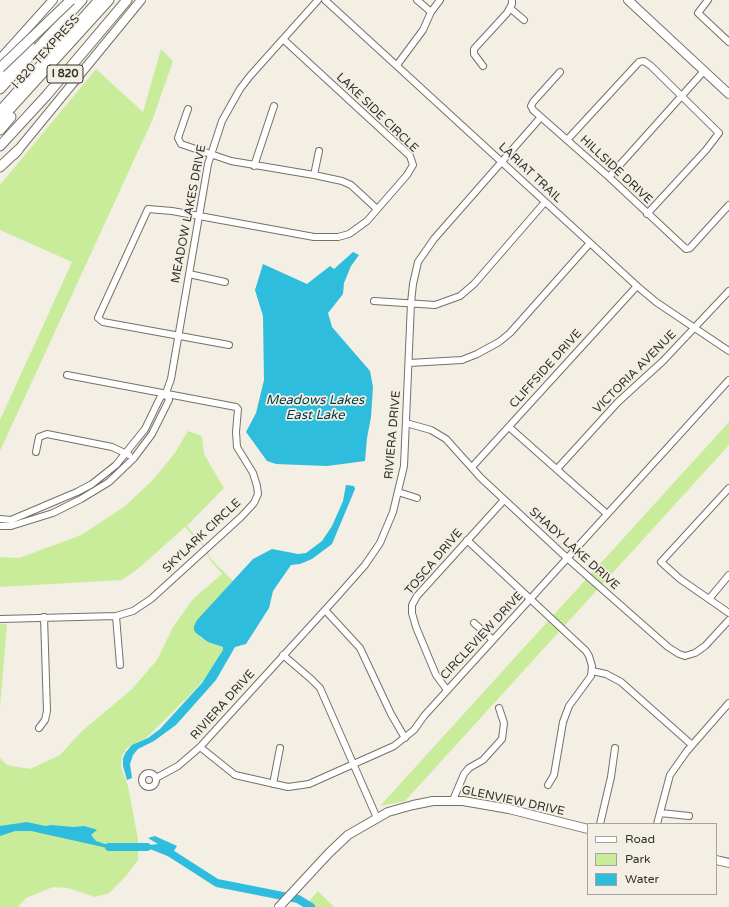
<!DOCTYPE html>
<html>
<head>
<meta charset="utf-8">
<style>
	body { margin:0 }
	#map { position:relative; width:729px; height:907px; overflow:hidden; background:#f3efe4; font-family:"Varela Round",sans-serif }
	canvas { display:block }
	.legend { position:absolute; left:587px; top:823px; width:130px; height:72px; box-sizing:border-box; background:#f3efe4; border:1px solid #a6a39b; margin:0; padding:5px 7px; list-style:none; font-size:12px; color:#33312d }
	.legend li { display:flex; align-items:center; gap:8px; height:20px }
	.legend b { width:20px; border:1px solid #a6a39b }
</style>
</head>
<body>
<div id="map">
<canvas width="729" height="907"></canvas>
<ul class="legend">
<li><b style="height:5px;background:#fff"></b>Road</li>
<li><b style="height:11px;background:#c9ec9b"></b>Park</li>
<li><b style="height:11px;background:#2ebddc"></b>Water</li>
</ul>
</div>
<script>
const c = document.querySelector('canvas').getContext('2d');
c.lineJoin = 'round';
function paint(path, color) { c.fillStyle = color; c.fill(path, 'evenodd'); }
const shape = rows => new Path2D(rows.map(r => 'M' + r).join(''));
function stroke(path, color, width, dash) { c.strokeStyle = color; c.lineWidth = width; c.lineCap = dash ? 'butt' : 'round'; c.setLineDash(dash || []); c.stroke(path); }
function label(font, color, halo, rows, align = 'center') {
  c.font = font + ' "Varela Round",sans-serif'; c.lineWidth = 3.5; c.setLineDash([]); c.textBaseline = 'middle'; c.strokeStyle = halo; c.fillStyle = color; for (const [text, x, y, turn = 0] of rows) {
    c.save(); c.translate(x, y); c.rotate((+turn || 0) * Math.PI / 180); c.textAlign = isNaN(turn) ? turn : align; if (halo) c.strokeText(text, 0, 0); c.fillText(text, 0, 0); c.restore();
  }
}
const green = shape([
	[161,49,173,61,152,121,0,451,0,420,72,262,0,230,0,185,96,69,143,112],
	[729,422,729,445,405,801,380,806],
	[188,431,202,436,204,454,224,488,187,526,208,550,209,557,233,581,197,620,200,637,221,646,224,648,223,650,207,676,191,694,145,739,127,748,122,756,121,767,128,786,138,839,138,860,127,875,109,893,95,897,68,888,53,887,26,898,18,907,0,907,0,758,7,765,30,769,60,755,82,731,132,689,157,660,173,627,193,599,222,574,210,560,203,546,185,527,139,568,122,580,0,587,0,557,19,558,81,535,124,507,151,482,175,453],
	[0,624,7,624,0,707],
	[318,891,334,907,304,907]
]);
const water = shape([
	[353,252,359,255,351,266,344,283,343,294,328,313,332,327,370,371,373,387,371,417,367,438,365,461,327,466,276,464,267,461,246,432,256,413,264,380,263,316,255,290,263,264,307,284,330,266,334,269],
	[346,485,354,486,355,489,332,544,312,559,300,564,291,565,273,591,269,608,246,644,235,647,216,680,176,725,154,741,138,749,133,755,130,764,132,778,127,780,123,766,123,758,126,752,132,745,148,738,160,729,202,683,223,650,223,647,208,642,196,633,194,630,194,626,197,620,253,559,272,549,298,554,306,553,322,541,332,526,343,501],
	[27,822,45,826,52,825,73,827,84,826,95,829,97,830,91,835,96,841,111,846,125,848,158,844,148,838,155,836,177,846,170,857,150,849,134,851,113,850,103,847,31,831,15,831,0,836,0,826]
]);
const river = shape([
	[109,847,147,847],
	[164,849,217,883,298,899,311,907]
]);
const minor = shape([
	[325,0,637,286,656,302,729,351],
	[417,0,431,12],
	[708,0,698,13,729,42],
	[511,9,524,20],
	[397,65,423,30,431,12,440,0],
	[483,66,474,54,474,49,507,13,512,4,512,0],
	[560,72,533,102,531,106,533,110,609,177,686,249,690,248,729,205],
	[188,109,178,138,181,144,231,161,314,175,342,181,351,185,377,209],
	[567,140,639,62,644,61,651,66,719,133,706,150,647,214],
	[254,166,274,106],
	[314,175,319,151],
	[609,177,704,71],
	[189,274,225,282],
	[374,301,435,305,460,296,474,284,545,202],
	[229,345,103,322,98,318,148,209,172,211,314,237,338,237,349,234,367,221,407,175,413,165,410,156,284,40],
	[409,363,462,360,477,354,499,342,510,333,590,243],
	[406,423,431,430,446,439,481,478,567,558,668,647,679,654,685,656,695,653,705,646,729,620],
	[509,427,607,514],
	[36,452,39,437,47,434,112,447,129,455],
	[472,467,637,286],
	[557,469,618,402,663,361,729,291],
	[729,488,661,562,680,579,729,613],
	[398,492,417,498],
	[0,519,11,520,18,517,77,492,92,484,116,465,145,429,160,398,166,393,171,379,208,164,222,121,240,89,250,76,318,0],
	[0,526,11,526,53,513,81,499,109,482,134,458,152,434,169,400,166,393],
	[467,540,586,651,589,656,592,666,591,676,569,706,563,722,554,775,548,785],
	[709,599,729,575],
	[325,610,360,648,391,714,405,738],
	[116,616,120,665],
	[0,619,116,616,133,611,151,599,241,517,254,503,258,494,257,486,253,473,237,447,236,432,238,409,236,407,67,375],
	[474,623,493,640],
	[283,655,311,679,320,688,377,818],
	[592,671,606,674,621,682,692,745],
	[447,690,436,675,416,627,412,613,412,605,417,596,504,500],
	[39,728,45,720,47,711,44,617],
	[200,747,235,775,288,787,309,784,394,746,414,730,424,716,729,380],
	'142 780a7 7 0 1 1 14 0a7 7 0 1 1-14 0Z',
	[156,778,178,766,200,747,335,599,365,565,380,543,393,512,404,466,411,303,413,284,418,262,434,239,541,117],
	[273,784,280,748],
	[453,800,464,774,469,768,483,760,502,739,504,723,499,708],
	[660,813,689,816],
	[600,824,611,777,615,748],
	[657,824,670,775,687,751,729,703]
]);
const major = shape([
	[628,0,729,94],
	[0,59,53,0],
	[14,155,141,0],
	[716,860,729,863],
	[279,907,329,853,348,835,388,812,413,805,433,801,463,801,509,809,588,829]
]);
const highway = shape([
	[0,80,30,43],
	[0,89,82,0],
	[0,111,99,0],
	[0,120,109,0],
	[0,130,11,117],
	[0,146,46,96,127,0],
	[0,167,18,150]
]);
const highwayBridge = shape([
	[0,68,71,0]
]);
const shields = [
	[65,74,36]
];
const shieldNames = [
	["I 820",65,74]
];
const streetNames = [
	["I 820 TEXPRESS",46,52,-48],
	["LAKE SIDE CIRCLE",377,113,44],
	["HILLSIDE DRIVE",616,170,43],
	["LARIAT TRAIL",530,173,43],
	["MEADOW LAKES DRIVE",189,214,-79],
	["CLIFFSIDE DRIVE",546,369,-48],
	["VICTORIA AVENUE",635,372,-45],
	["RIVIERA DRIVE",393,435,-85],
	["SKYLARK CIRCLE",202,536,-43],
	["SHADY LAKE DRIVE",574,549,42],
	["TOSCA DRIVE",434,562,-50],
	["CIRCLEVIEW DRIVE",482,636,-47],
	["RIVIERA DRIVE",223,705,-48],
	["GLENVIEW DRIVE",513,801,12]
];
const waterNames = [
	["Meadows Lakes",315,401],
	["East Lake",315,416]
];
paint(green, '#c9ec9b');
paint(water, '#2ebddc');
stroke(river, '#2ebddc', 8);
stroke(minor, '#757167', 8);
stroke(major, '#757167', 10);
stroke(highway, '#757167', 11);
stroke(minor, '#fff', 6);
stroke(major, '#fff', 8);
stroke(highway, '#fff', 9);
stroke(highwayBridge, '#757167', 11, []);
stroke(highwayBridge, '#fff', 9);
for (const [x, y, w] of shields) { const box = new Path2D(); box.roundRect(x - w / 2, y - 9, w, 18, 3); c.fillStyle = '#f3efe4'; c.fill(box); stroke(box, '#33312d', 1); }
label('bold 11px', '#33312d', null, shieldNames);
label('12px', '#33312d', '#f3efe4', streetNames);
label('italic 13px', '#003d4a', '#f3efe4', waterNames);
</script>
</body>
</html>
